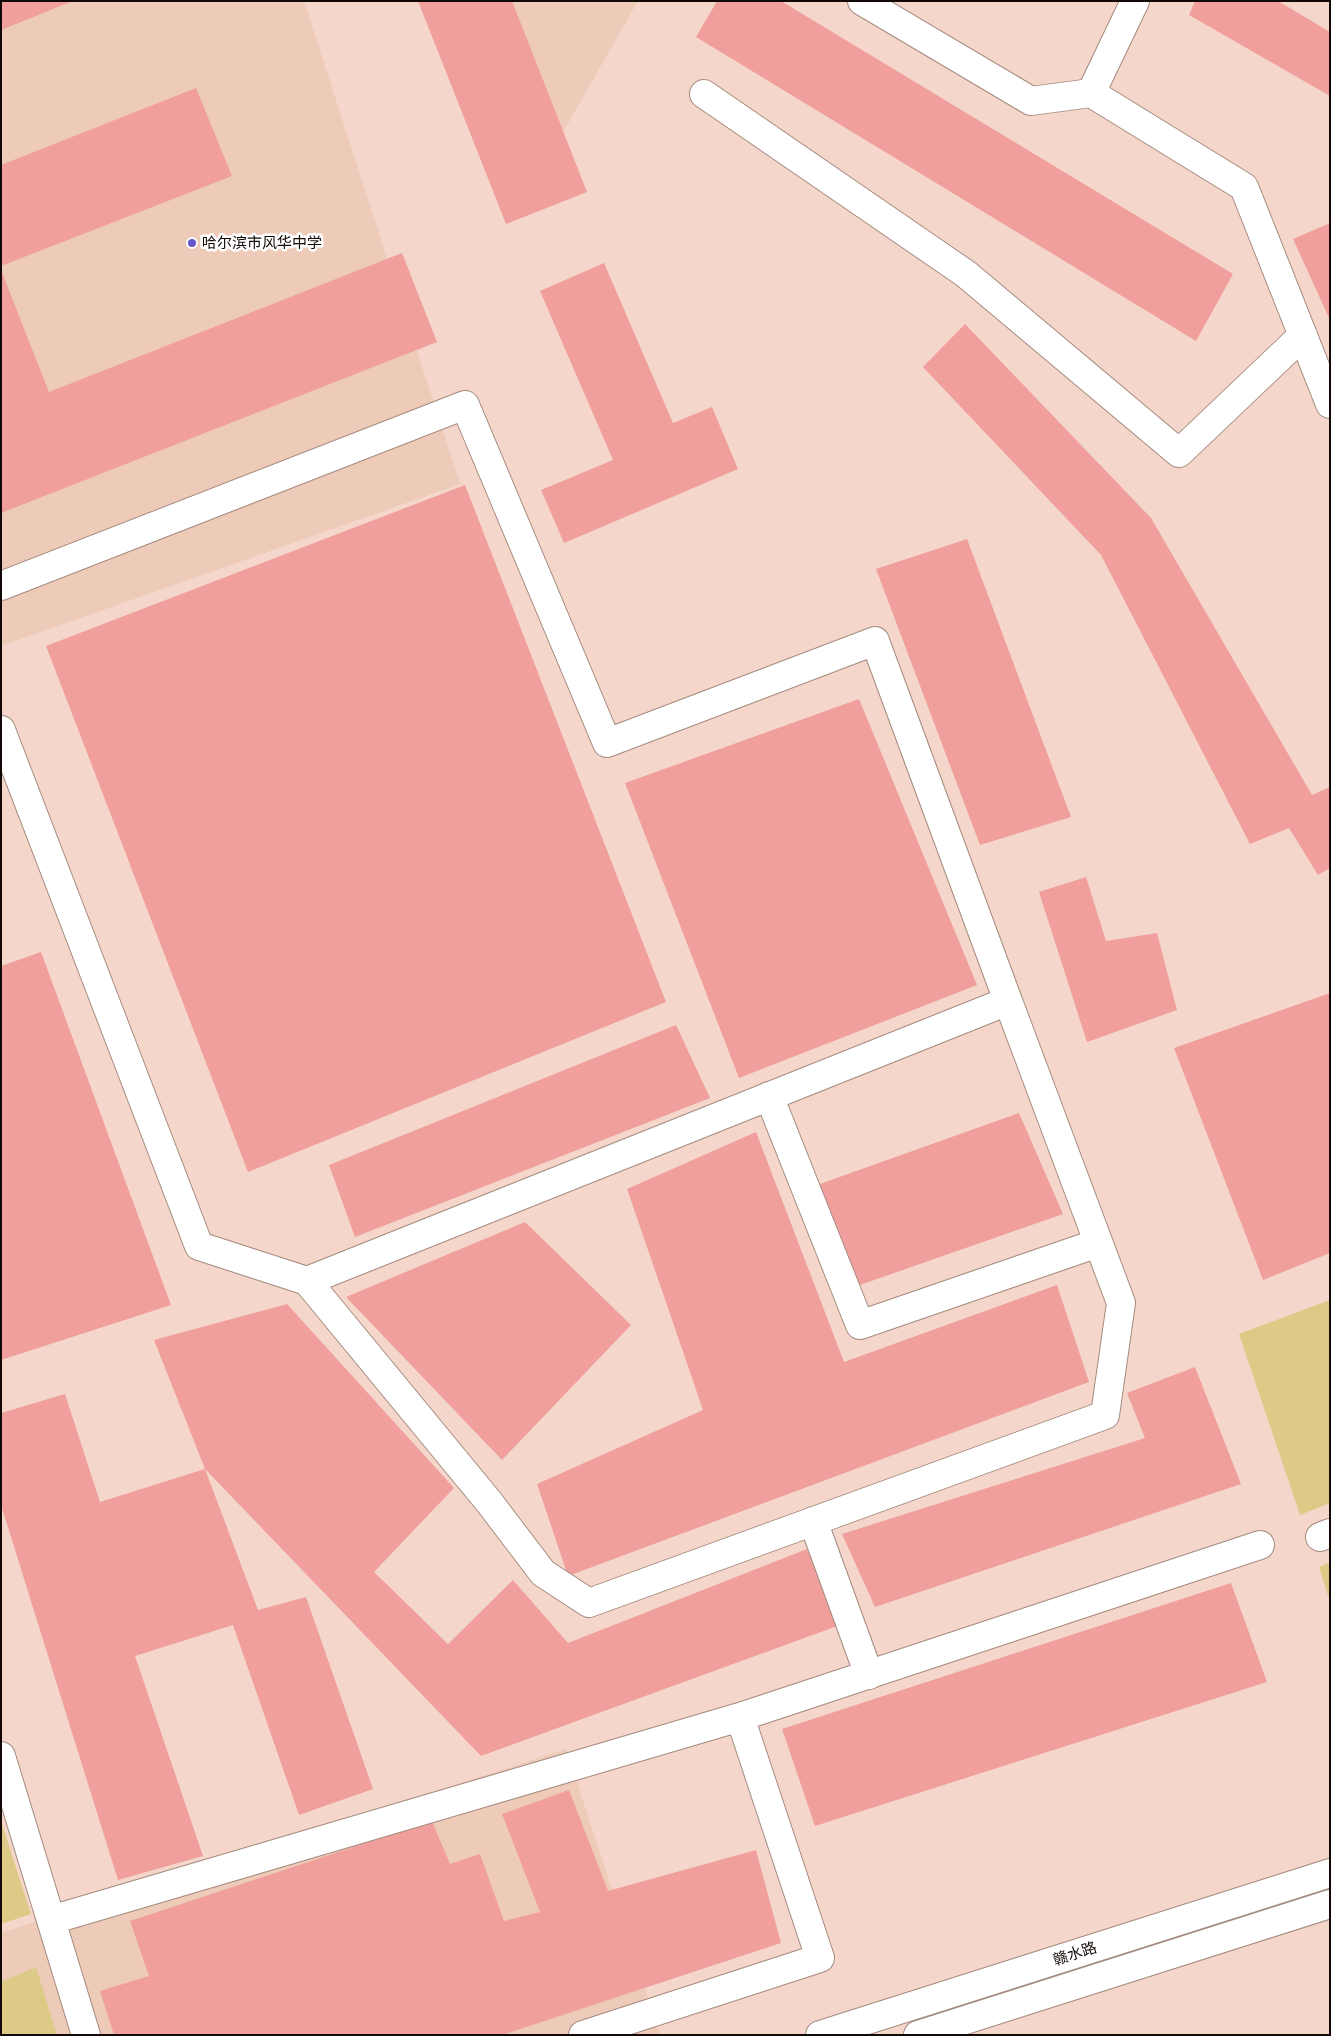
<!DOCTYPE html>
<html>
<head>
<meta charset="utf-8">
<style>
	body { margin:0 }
	#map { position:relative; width:1331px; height:2036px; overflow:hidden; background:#f4d7ca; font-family:"Asap Condensed",sans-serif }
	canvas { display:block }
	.frame { position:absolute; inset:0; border:2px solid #120906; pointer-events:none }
</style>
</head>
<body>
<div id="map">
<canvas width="1331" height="2036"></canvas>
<div class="frame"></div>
</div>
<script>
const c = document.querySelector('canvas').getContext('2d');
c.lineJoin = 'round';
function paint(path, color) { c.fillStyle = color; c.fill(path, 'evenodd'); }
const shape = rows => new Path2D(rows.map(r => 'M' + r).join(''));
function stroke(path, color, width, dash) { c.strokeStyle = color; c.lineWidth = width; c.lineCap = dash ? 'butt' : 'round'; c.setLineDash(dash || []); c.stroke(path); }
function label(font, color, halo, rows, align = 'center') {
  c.font = font + ' "Asap Condensed","Noto Sans SC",sans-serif'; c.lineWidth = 5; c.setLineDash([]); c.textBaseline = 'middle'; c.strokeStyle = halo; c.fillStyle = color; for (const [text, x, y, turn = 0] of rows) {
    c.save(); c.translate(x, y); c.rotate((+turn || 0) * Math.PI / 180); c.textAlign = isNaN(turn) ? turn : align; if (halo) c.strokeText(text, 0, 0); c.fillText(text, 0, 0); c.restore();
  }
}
const built = shape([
	[1,1,304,1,460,484,1,646],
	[428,1,638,1,523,202],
	[566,1749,660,2035,1,2035,1,1933]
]);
const green = shape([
	[1330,1300,1330,1503,1300,1515,1239,1334],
	[1330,1562,1330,1602,1319,1567],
	[1,1821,31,1914,1,1924],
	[36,1967,57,2035,1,2035,1,1982]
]);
const building = shape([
	[1,1,73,1,1,30],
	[418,1,512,1,587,192,506,224],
	[717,1,781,1,1233,274,1196,341,696,37],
	[1195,1,1278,1,1330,32,1330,96,1189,15],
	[196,88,232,176,1,266,1,165],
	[1330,223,1330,320,1293,239],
	[402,253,437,342,1,513,1,270,49,392],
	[604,263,673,423,712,407,738,469,564,543,541,490,613,460,540,291],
	[965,324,1151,518,1312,795,1330,787,1330,868,1318,875,1289,828,1250,844,1101,555,923,367],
	[465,485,666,1002,248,1172,46,646],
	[967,539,1071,817,980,845,876,569],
	[859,699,977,985,739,1078,625,783],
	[1086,877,1106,941,1157,933,1177,1010,1087,1042,1039,892],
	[41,952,171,1305,1,1360,1,966],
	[1330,993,1330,1253,1263,1280,1174,1048],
	[676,1025,710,1098,355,1237,329,1165],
	[1019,1113,1063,1214,857,1286,817,1185],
	[756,1132,844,1362,1057,1285,1089,1382,568,1576,537,1484,703,1410,627,1189],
	[525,1222,631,1325,502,1460,346,1297],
	[287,1304,454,1488,374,1572,448,1644,513,1580,568,1643,807,1549,840,1625,481,1756,205,1469,258,1610,306,1597,373,1789,299,1815,233,1625,135,1656,203,1856,118,1880,1,1505,1,1413,65,1394,100,1502,205,1469,154,1340],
	[1195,1367,1241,1484,875,1607,842,1534,1145,1438,1127,1393],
	[1231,1583,1267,1682,815,1826,782,1729],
	[569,1790,608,1891,756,1850,781,1943,502,2035,114,2035,100,1991,149,1976,130,1921,432,1821,450,1864,480,1854,504,1921,540,1912,502,1814]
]);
const minor = shape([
	[862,1,1031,101,1091,93],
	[1135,1,1091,93,1244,187,1330,404],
	[704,94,966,274,1179,453,1303,335],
	[1,586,465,405,607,743,875,641,1008,1001,307,1281,199,1246,1,730],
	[769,1096,860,1325,1098,1243],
	[307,1281,489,1502,543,1573,589,1603,1105,1415,1121,1303,1008,1001],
	[813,1521,869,1675],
	[1320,1537,1330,1533],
	[1,1756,86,2035],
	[51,1920,740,1717],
	[583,2035,820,1958,740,1717,1260,1545]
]);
const major = shape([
	[820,2035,1330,1873],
	[918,2035,1330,1904]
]);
const markers = [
	[192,243,5,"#6556cf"]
];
const poiNames = [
	["哈尔滨市风华中学",202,243]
];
const streetNames = [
	["赣水路",1075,1954,-18]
];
paint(built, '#eecab9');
paint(green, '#ddca87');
paint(building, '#f09f9d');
stroke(minor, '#a48a7e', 30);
stroke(major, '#a48a7e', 30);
stroke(minor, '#fff', 28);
stroke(major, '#fff', 28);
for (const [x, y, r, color] of markers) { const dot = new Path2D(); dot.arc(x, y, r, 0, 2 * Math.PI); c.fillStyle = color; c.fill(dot); stroke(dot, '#fff', 2); }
label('15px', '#120906', '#fff', poiNames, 'left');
label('15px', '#120906', '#fff', streetNames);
</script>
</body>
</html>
